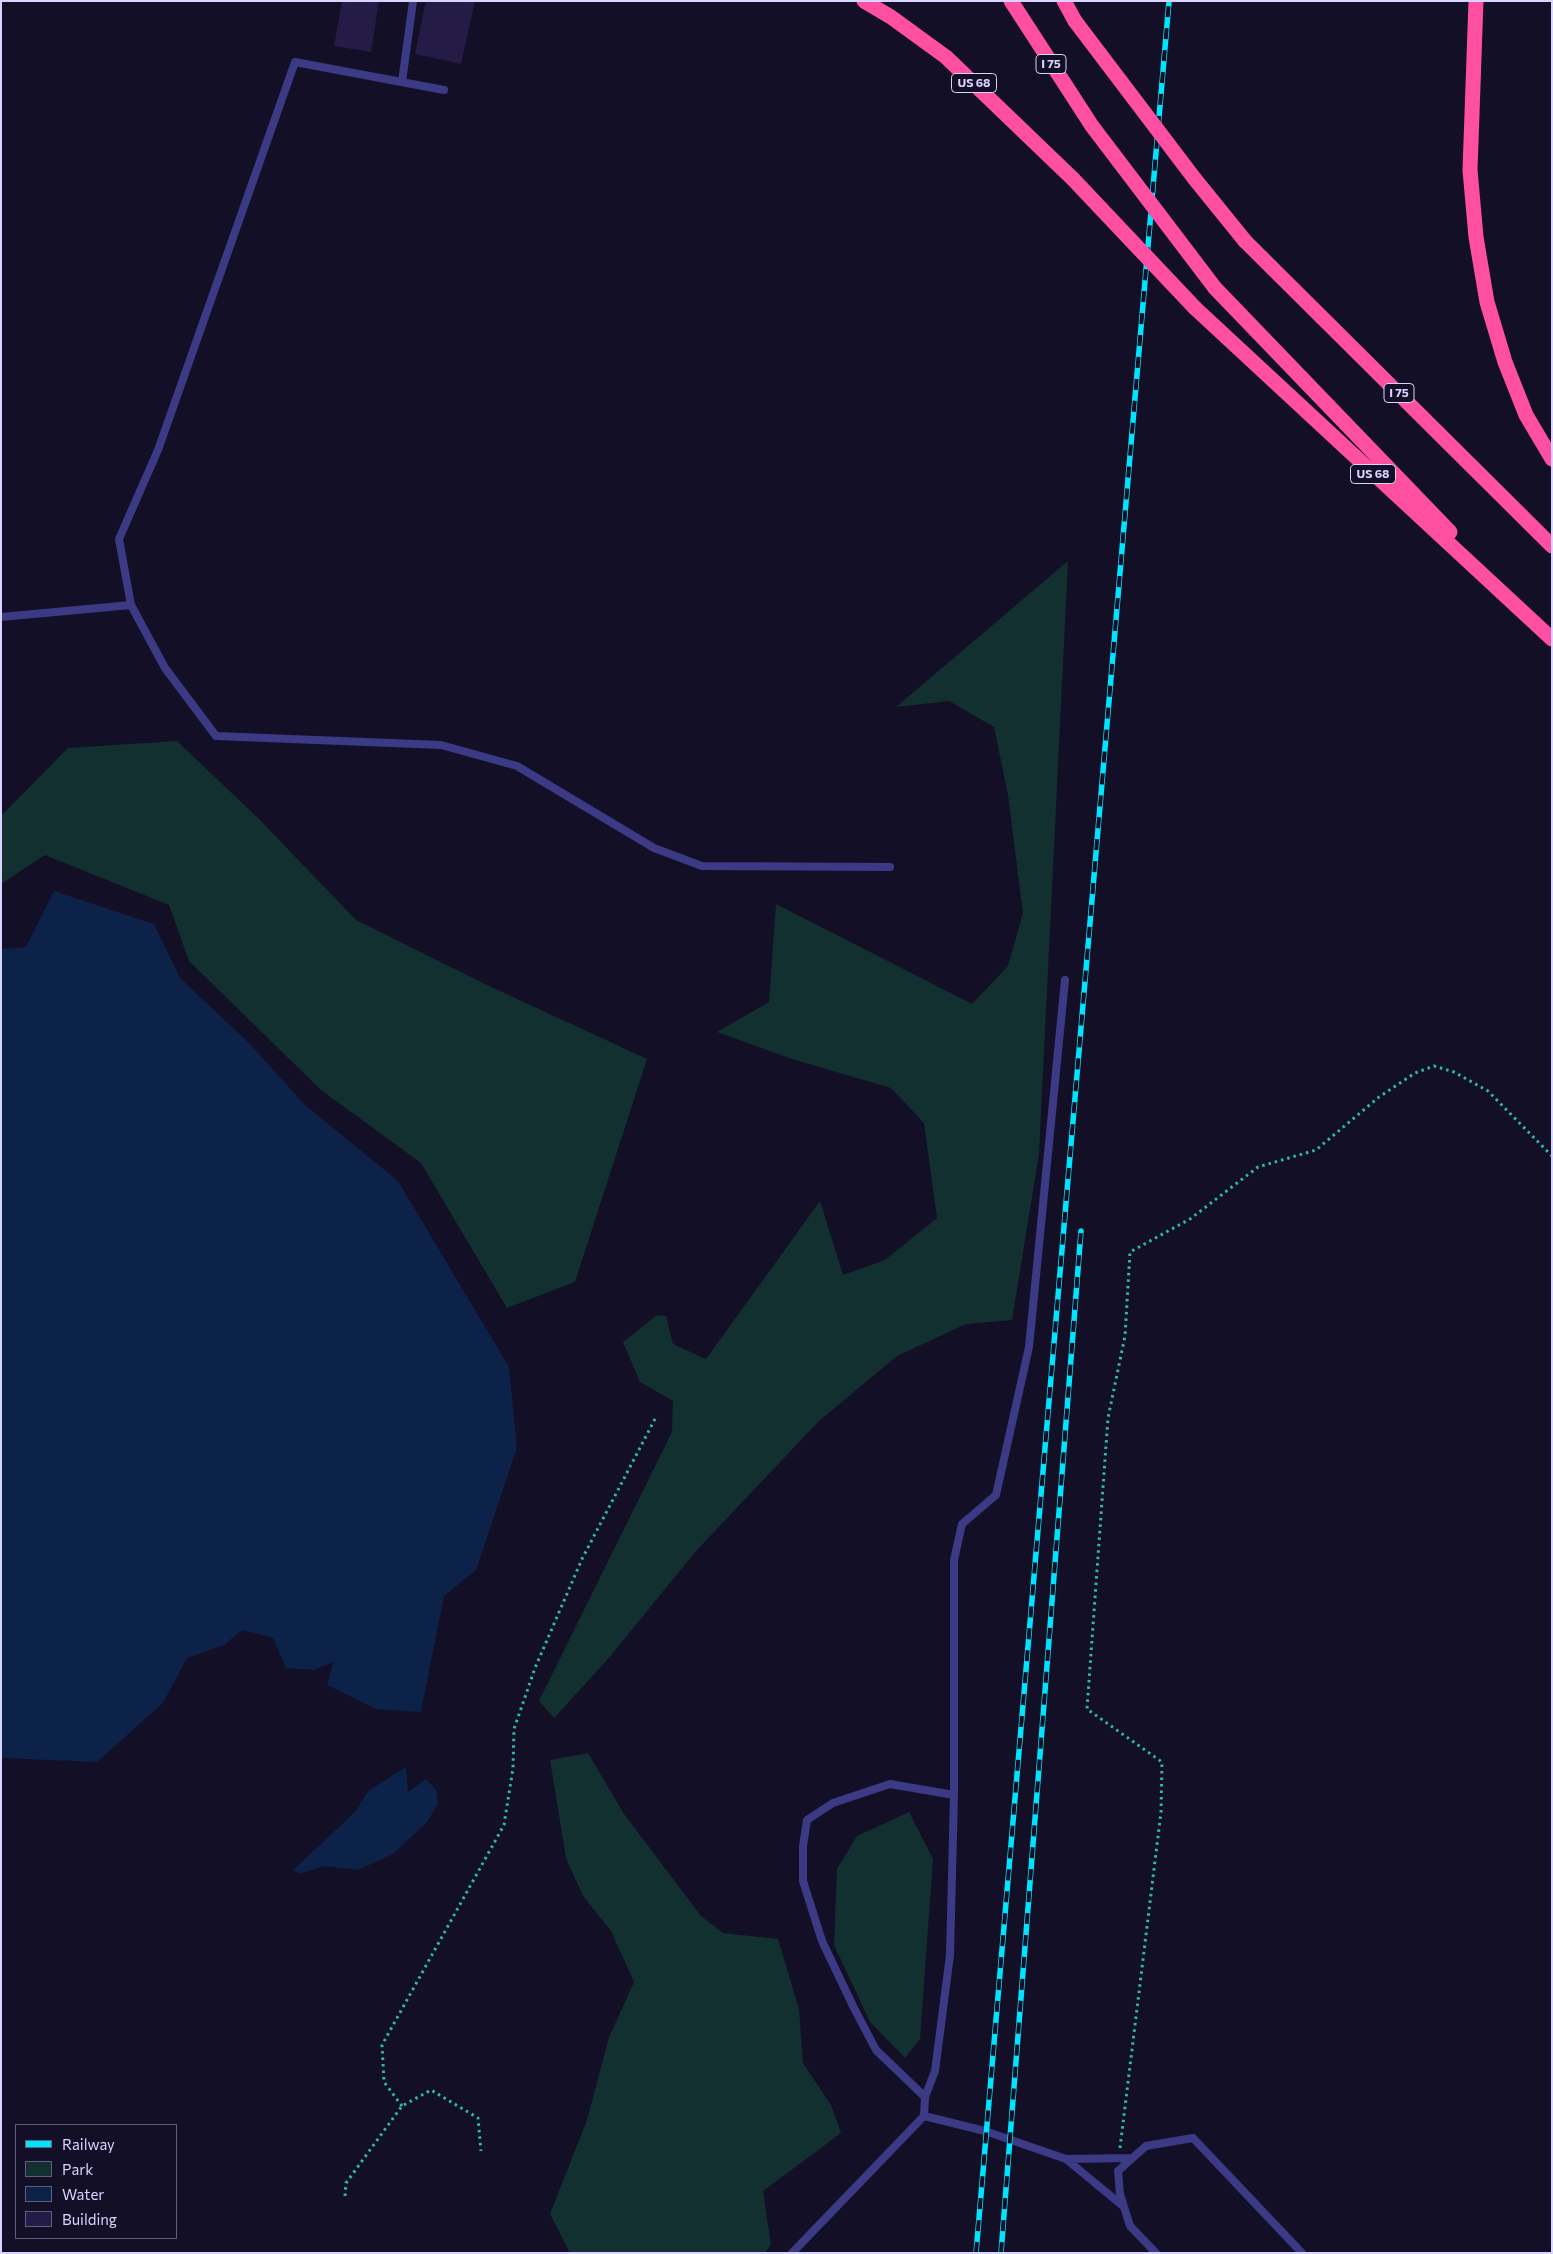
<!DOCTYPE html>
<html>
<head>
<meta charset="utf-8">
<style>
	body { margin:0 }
	#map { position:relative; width:1553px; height:2254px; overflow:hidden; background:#130f26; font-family:Commissioner,sans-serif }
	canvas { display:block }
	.frame { position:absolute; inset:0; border:2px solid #d9d4ff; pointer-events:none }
	.legend { position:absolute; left:15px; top:2124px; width:162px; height:115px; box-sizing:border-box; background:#130f26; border:1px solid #625e7d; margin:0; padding:6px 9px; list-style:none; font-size:15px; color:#d9d4ff }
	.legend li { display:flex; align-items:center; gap:10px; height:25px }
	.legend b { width:25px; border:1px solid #625e7d }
</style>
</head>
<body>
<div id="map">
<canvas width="1553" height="2254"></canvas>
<div class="frame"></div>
<ul class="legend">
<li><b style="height:6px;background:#00e5ff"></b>Railway</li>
<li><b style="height:14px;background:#12302f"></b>Park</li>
<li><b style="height:14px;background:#0c2248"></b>Water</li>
<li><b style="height:14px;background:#241b47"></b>Building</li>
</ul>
</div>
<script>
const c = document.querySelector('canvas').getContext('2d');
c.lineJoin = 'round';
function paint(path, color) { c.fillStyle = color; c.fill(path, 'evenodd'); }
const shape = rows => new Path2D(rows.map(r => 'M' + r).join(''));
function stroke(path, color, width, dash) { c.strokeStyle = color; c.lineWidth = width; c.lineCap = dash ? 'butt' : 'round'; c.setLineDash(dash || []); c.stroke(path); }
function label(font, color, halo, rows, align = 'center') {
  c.font = font + ' Commissioner,sans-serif'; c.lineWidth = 4.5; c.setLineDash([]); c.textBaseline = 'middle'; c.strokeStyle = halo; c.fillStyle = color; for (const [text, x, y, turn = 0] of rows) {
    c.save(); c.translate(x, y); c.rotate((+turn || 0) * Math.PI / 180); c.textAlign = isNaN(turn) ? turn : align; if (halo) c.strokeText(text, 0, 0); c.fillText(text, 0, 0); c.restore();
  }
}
const green = shape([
	[1068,561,1039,1154,1012,1320,966,1324,897,1356,819,1421,696,1551,608,1659,554,1718,539,1701,672,1432,673,1401,640,1382,623,1342,657,1315,666,1316,673,1344,706,1359,820,1201,843,1275,885,1260,937,1218,924,1123,891,1088,792,1059,717,1032,769,1002,776,904,972,1004,1008,966,1023,913,1008,795,994,727,949,701,896,707],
	[177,741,257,817,356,920,487,985,647,1059,575,1282,507,1308,421,1163,321,1090,189,961,169,905,45,855,1,884,1,816,68,748],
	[588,1753,624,1814,701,1916,723,1933,778,1939,799,2009,803,2063,831,2105,841,2133,763,2191,771,2245,765,2253,570,2253,550,2214,587,2120,609,2037,634,1982,611,1931,583,1896,566,1858,550,1760],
	[909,1812,933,1859,920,2039,905,2058,870,2022,834,1945,837,1869,857,1836]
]);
const water = shape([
	[54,891,154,924,180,978,249,1043,305,1105,398,1181,509,1367,517,1447,476,1570,444,1596,421,1712,376,1709,327,1685,333,1662,314,1670,286,1668,273,1638,242,1630,224,1645,187,1658,163,1703,97,1762,1,1758,1,949,26,947],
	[406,1767,408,1792,426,1779,436,1790,438,1804,427,1822,393,1854,358,1870,324,1866,300,1874,293,1870,355,1812,368,1791]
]);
const building = shape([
	[342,1,379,1,371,52,334,46],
	[426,1,475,1,461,64,415,54]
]);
const path = shape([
	[402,2106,384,2082,382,2045,504,1825,513,1768,514,1729,535,1668,582,1559,656,1417],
	[1120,2148,1161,1812,1162,1762,1087,1709,1108,1418,1125,1336,1130,1252,1190,1219,1258,1167,1316,1150,1379,1097,1415,1073,1434,1066,1454,1072,1488,1091,1552,1156],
	[345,2196,346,2183,402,2106,431,2090,478,2118,481,2151]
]);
const lane = shape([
	[402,82,413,1],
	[444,90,295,62,158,450,119,539,131,605,165,668,216,736,441,745,517,766,654,848,702,866,890,867],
	[1,617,131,605],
	[925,2097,876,2050,853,2006,822,1941,803,1881,803,1846,807,1820,833,1803,890,1784,954,1795],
	[924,2116,985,2131,1066,2159],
	[1124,2207,1066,2159,1132,2158],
	[792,2253,924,2116,925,2097,935,2071,950,1955,954,1795,954,1560,962,1524,996,1495,1029,1347,1065,980],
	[1156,2253,1130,2226,1120,2194,1118,2171,1146,2146,1193,2138,1302,2253]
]);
const highway = shape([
	[864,1,891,17,946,57,1073,179],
	[1011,1,1092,126],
	[1064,1,1075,21],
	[1476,1,1470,170,1476,237,1487,302,1505,362,1526,415,1552,459],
	[1245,241,1552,546],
	[1215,288,1450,532],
	[1195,308,1552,639]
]);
const rail = shape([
	[976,2253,1169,1],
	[1001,2253,1081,1231]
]);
const highwayBridge = shape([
	[1075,21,1194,178,1245,241],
	[1092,126,1215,288],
	[1073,179,1195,308]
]);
const shields = [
	[1051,64,30],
	[974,83,45],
	[1399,393,30],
	[1373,474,45]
];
const shieldNames = [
	["I 75",1051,64],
	["US 68",974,83],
	["I 75",1399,393],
	["US 68",1373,474]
];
paint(green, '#12302f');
paint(water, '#0c2248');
paint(building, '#241b47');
stroke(path, '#2fb8b0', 3, [2.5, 4]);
stroke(lane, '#3d3a85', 8);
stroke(highway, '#ff4fa3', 15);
stroke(rail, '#00e5ff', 5.5);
stroke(rail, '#130f26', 4, [11]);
stroke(highwayBridge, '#ff4fa3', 15);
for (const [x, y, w] of shields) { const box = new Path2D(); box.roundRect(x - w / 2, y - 9.5, w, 19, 4); c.fillStyle = '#130f26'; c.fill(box); stroke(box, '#d9d4ff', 1); }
label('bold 12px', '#d9d4ff', null, shieldNames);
</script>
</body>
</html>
